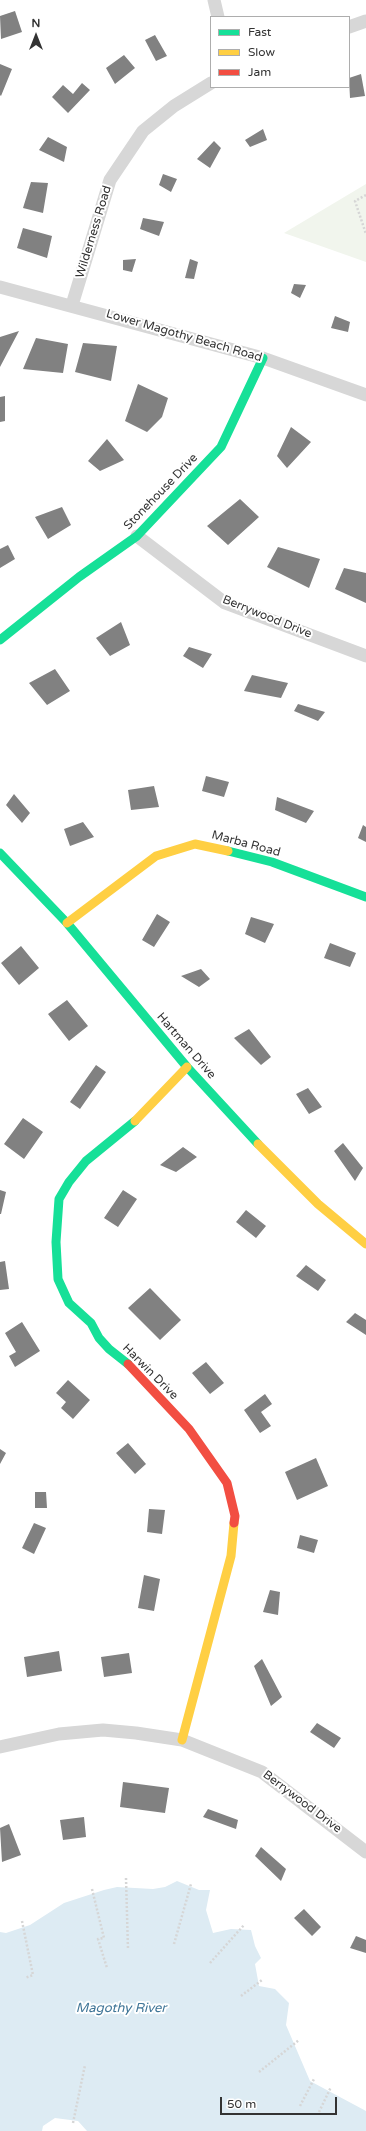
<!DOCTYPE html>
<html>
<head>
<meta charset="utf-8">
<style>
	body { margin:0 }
	#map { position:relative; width:366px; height:2131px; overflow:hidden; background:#fff; font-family:"Varela Round",sans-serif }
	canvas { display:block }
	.legend { position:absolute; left:210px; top:16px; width:140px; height:72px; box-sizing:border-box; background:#fff; border:1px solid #adadad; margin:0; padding:5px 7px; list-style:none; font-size:12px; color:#333 }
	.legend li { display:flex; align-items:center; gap:8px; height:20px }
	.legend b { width:20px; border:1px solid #adadad }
	.north { position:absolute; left:16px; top:16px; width:40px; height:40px; -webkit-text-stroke:3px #fff; paint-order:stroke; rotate:0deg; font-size:11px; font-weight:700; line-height:16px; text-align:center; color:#333 }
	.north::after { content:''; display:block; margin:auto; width:14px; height:18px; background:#333; clip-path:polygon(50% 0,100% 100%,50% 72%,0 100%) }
	.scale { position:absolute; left:220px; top:2097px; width:117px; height:18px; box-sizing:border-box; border:2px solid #333; border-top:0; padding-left:5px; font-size:12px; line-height:14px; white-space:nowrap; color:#333; -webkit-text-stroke:3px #fff; paint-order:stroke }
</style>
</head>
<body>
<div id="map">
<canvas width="366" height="2131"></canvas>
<ul class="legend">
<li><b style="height:5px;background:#16e098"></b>Fast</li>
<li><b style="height:5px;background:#ffcf43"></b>Slow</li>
<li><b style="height:5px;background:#f24e42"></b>Jam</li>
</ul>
<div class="north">N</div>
<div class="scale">50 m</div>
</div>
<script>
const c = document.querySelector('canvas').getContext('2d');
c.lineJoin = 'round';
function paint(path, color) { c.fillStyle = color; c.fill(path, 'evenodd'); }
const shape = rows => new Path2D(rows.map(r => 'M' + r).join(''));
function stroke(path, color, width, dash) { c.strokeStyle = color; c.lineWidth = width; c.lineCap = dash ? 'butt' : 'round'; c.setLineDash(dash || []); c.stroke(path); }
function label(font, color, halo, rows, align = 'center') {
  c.font = font + ' "Varela Round",sans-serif'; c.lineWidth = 4; c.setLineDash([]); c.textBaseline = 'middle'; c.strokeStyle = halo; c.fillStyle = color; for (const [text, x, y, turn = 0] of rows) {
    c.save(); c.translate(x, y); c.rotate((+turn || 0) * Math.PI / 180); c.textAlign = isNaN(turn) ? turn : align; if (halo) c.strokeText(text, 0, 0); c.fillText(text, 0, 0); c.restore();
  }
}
const green = shape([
	[366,184,366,262,284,233]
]);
const water = shape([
	[177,1881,199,1890,210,1890,206,1910,213,1933,231,1929,251,1930,255,1946,261,1958,255,1964,259,1986,275,1989,289,2003,286,2025,310,2081,366,2111,366,2131,87,2131,78,2121,55,2118,43,2126,42,2131,0,2131,0,1932,6,1933,30,1925,64,1903,104,1890,117,1887,153,1889,165,1887]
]);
const building = shape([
	[15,11,22,32,1,39,0,16],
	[155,35,167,56,156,61,145,40],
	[124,55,135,68,115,84,106,68],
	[0,64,12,69,1,96,0,95],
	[361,74,365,96,350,98,349,78],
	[82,83,90,90,68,113,52,97,63,85,73,94],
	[263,129,267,140,250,147,245,140],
	[48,137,67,147,64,162,39,150],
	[214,141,221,148,210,168,197,159],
	[163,174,177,179,171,192,159,185],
	[31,182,48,183,43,213,23,208],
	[143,218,164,222,159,236,140,229],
	[23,228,52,236,47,258,17,248],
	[136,259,132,272,123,270,123,260],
	[190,259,198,262,194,279,185,278],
	[294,284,306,285,300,298,291,293],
	[335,316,350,322,348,332,331,328],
	[19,331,0,367,0,337],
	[36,338,68,344,63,373,23,369],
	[83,343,117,346,111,381,75,372],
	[138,384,168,398,162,417,147,432,125,421],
	[5,396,5,421,0,422,0,397],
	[291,427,311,442,287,468,277,456],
	[107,439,124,460,100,471,88,461],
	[240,499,259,517,228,545,207,526],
	[62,507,71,525,48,539,35,517],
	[8,545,15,559,0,568,0,549],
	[278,547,320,559,309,588,267,567],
	[344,568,366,573,366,603,335,589],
	[121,622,130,645,110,656,96,638],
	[189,647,212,654,203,668,183,656],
	[55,669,70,691,47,705,29,683],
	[252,675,288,683,281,698,244,691],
	[298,704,325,712,318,721,294,711],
	[206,776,229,782,224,797,202,791],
	[154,786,159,807,131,810,128,790],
	[14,794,30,813,22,823,6,805],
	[277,797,314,811,306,823,275,810],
	[83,822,94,837,70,846,64,829],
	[363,825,366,827,366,842,358,838],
	[157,914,170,922,154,947,142,940],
	[251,917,274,924,265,943,245,934],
	[330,943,356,953,350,967,324,958],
	[21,946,39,968,19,985,1,963],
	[201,969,210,979,199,987,181,976],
	[67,1000,88,1026,69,1041,48,1014],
	[249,1029,271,1057,261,1065,234,1038],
	[96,1065,106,1072,80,1109,70,1102],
	[308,1088,322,1107,309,1114,296,1094],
	[23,1118,43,1132,24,1159,4,1144],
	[343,1143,363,1168,355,1181,334,1151],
	[183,1147,197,1157,176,1172,160,1165],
	[0,1190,6,1192,1,1214,0,1214],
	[123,1190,137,1199,118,1227,104,1218],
	[246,1210,266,1226,256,1238,236,1222],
	[5,1261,9,1289,0,1290,0,1262],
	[306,1265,326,1280,318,1291,296,1276],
	[150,1288,181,1320,160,1340,128,1308],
	[355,1313,366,1320,366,1335,346,1322],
	[22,1322,40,1351,15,1367,9,1356,16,1352,5,1333],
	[206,1362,224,1383,210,1394,192,1373],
	[68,1380,90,1400,73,1419,61,1408,66,1402,56,1393],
	[265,1394,272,1404,261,1412,271,1426,260,1433,244,1410],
	[128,1443,146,1464,135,1474,116,1453],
	[0,1449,6,1453,0,1464],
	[316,1458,328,1486,297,1500,285,1472],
	[35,1492,46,1492,47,1508,35,1508],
	[149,1509,165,1510,162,1534,147,1532],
	[34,1523,46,1528,34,1554,22,1548],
	[300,1535,318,1540,314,1553,297,1548],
	[144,1575,160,1579,154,1611,138,1608],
	[270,1590,280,1592,278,1615,263,1612],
	[59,1651,62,1671,27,1677,24,1657],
	[129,1653,132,1673,104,1677,101,1657],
	[262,1659,282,1697,271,1706,254,1666],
	[317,1723,341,1738,334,1748,310,1732],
	[123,1782,169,1788,165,1813,120,1807],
	[208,1809,238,1820,236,1829,203,1817],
	[84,1817,86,1837,63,1840,60,1820],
	[9,1824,21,1855,2,1862,0,1828],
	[261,1847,286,1869,281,1881,255,1856],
	[304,1909,321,1927,312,1936,294,1918],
	[356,1936,366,1940,366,1953,350,1948]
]);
const path = shape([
	[366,195,355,201,366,234],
	[126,1878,128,1950],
	[92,1889,104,1938,98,1939,107,1968],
	[22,1921,33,1975,25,1978],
	[174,1944,191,1884],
	[210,1963,244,1925],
	[241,1996,262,1980],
	[259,2072,299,2040],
	[300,2106,314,2079],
	[319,2112,331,2087],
	[73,2123,85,2065]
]);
const street = shape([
	[214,0,218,17],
	[349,27,366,21],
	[0,287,263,358,366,395],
	[72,305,110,180,143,131,174,106,211,83],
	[137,536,225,603,366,656],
	[0,1747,59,1734,103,1730,136,1733,182,1740,262,1772,366,1852]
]);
const fast = shape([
	[0,640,79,577,137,536,221,447,263,358],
	[228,851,272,862,366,897],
	[0,853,67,923,187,1067,258,1144],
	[128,1364,109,1349,99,1338,91,1323,69,1303,58,1279,56,1242,59,1199,69,1182,86,1161,135,1121]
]);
const slow = shape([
	[67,923,156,856,195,844,228,851],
	[135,1121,187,1067],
	[258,1144,318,1204,366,1244],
	[182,1740,231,1556,234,1523]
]);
const jam = shape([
	[128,1364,189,1429,227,1483,235,1516,234,1523]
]);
const streetNames = [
	["Wilderness Road",94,232,-73],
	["Lower Magothy Beach Road",184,336,16],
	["Stonehouse Drive",161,492,-46],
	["Berrywood Drive",267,617,22],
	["Marba Road",246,844,15],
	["Hartman Drive",186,1046,49],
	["Harwin Drive",150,1372,45],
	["Berrywood Drive",302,1802,37]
];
const waterNames = [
	["Magothy River",121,2009]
];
paint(green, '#f1f5ed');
paint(water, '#ddebf3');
paint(building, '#818181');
stroke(path, '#d6d6d6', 2.5, [2, 2]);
stroke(street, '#d7d7d7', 13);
stroke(fast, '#16e098', 9);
stroke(slow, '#ffcf43', 9);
stroke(jam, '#f24e42', 9);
label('12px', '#333', '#fff', streetNames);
label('italic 13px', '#3f7597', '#fff', waterNames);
</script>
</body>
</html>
